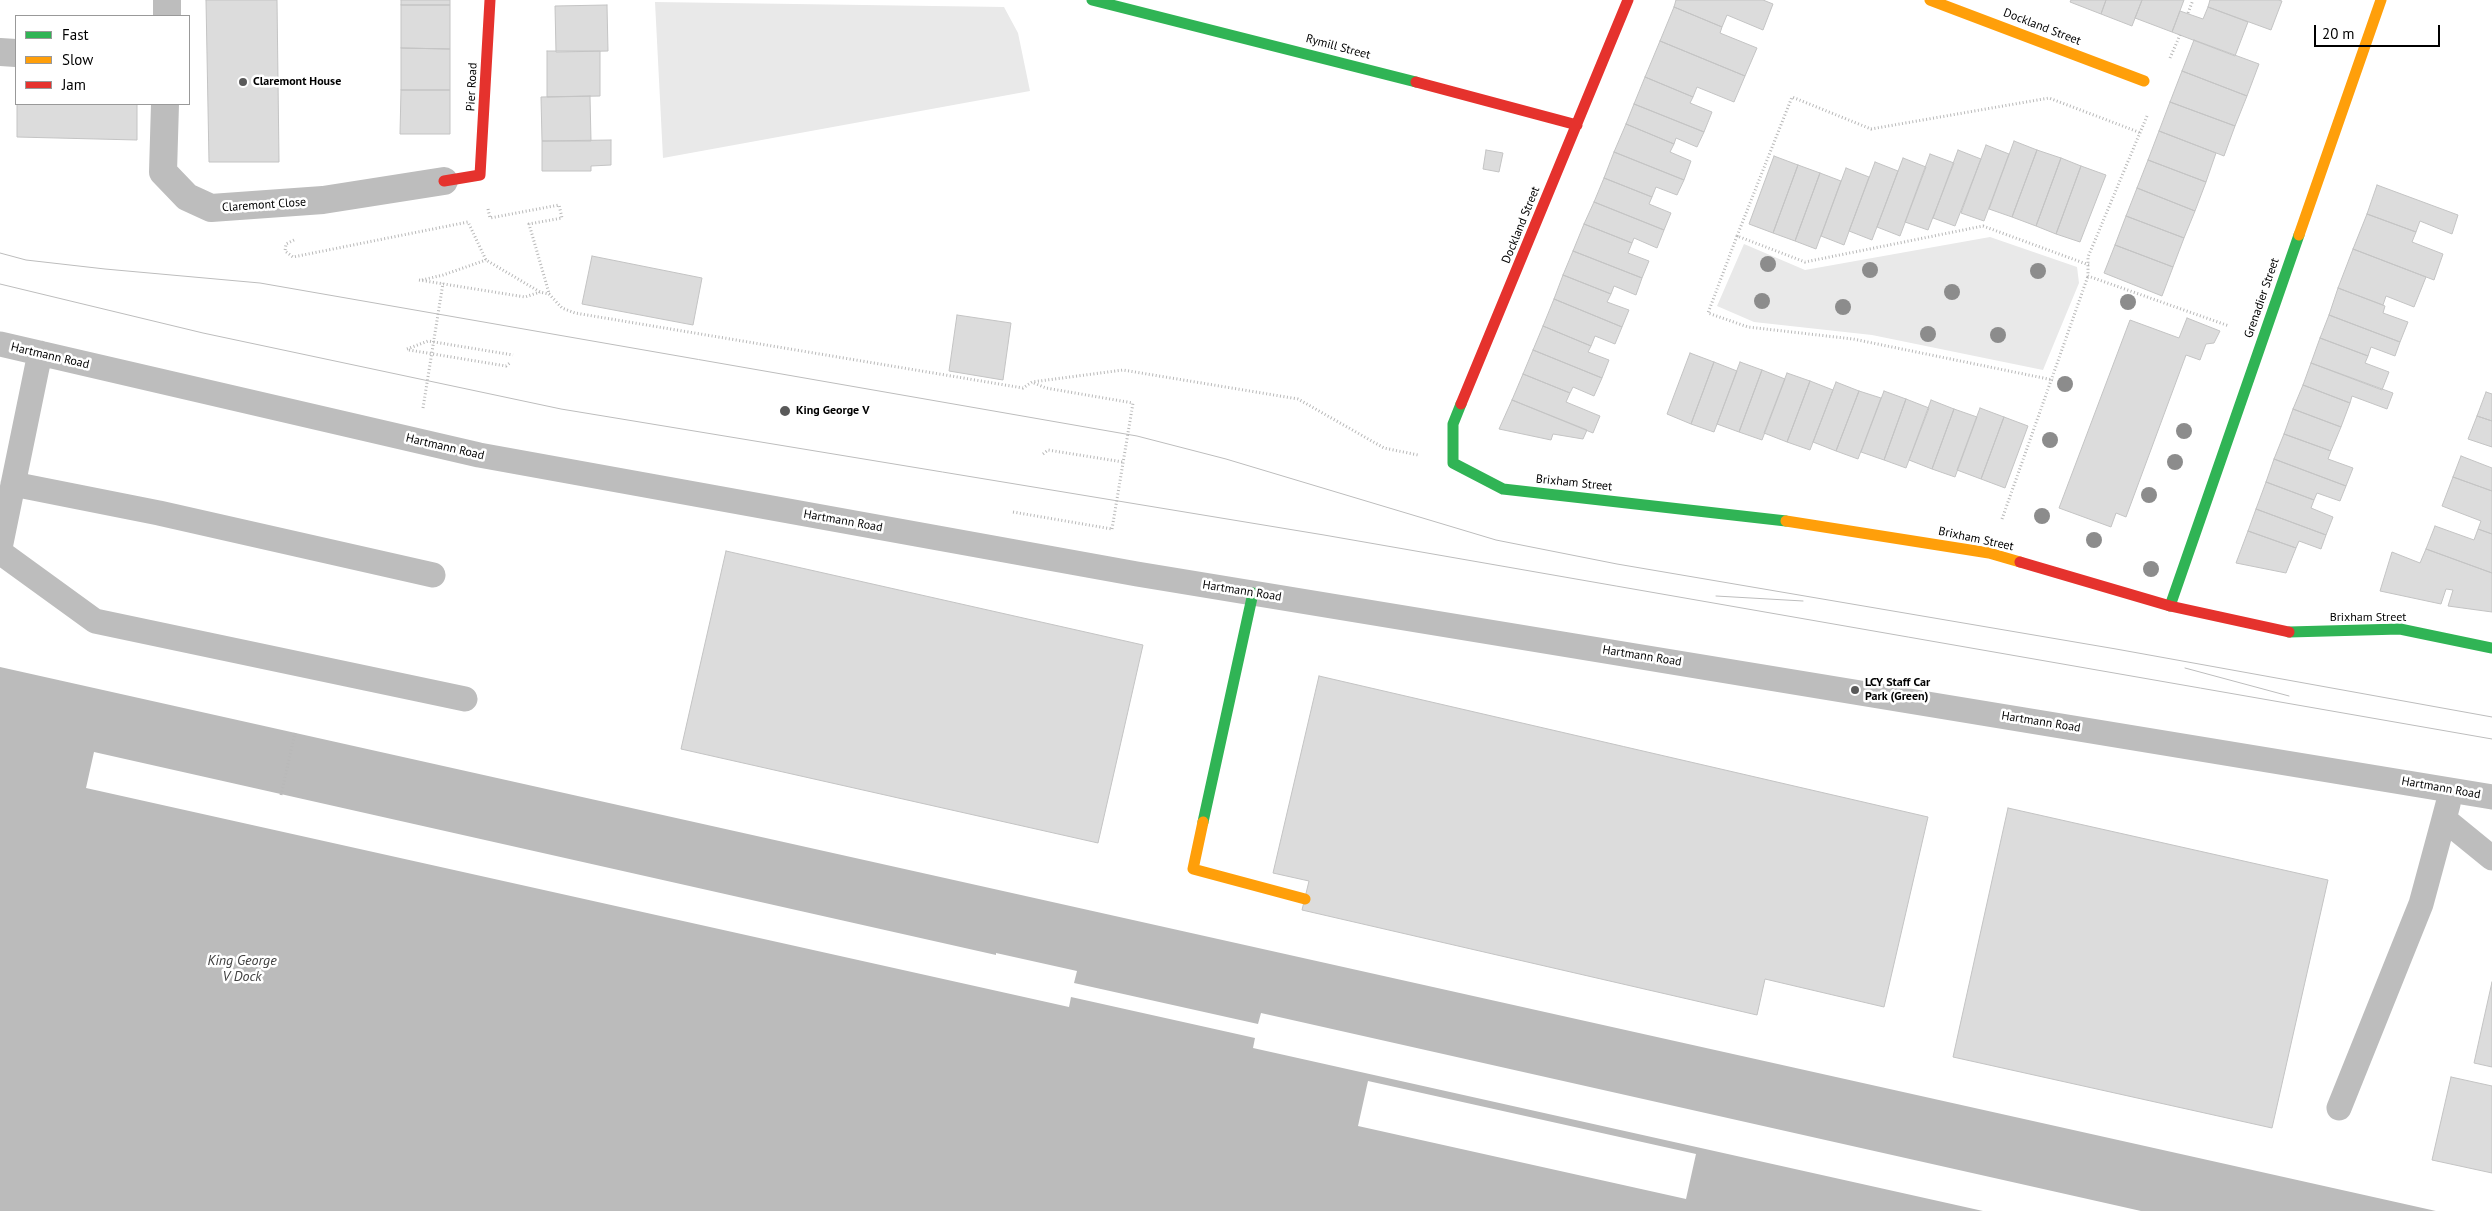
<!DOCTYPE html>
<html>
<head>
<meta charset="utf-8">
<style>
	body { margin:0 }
	#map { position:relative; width:2492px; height:1211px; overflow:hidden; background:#fff; font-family:"PT Sans",sans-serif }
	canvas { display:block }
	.legend { position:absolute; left:15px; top:15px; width:175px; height:90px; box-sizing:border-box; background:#fff; border:1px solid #999; margin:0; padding:6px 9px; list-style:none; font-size:15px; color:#000 }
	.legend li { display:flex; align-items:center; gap:10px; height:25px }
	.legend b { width:25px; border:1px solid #999 }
	.scale { position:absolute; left:2314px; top:25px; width:126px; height:22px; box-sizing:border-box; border:2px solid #000; border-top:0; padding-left:6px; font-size:15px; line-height:18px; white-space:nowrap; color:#000; -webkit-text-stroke:4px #fff; paint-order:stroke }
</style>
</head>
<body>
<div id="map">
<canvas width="2492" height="1211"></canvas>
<ul class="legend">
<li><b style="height:6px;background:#30b455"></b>Fast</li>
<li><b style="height:6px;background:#ff9f0a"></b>Slow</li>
<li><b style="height:6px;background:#e5322d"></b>Jam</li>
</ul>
<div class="scale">20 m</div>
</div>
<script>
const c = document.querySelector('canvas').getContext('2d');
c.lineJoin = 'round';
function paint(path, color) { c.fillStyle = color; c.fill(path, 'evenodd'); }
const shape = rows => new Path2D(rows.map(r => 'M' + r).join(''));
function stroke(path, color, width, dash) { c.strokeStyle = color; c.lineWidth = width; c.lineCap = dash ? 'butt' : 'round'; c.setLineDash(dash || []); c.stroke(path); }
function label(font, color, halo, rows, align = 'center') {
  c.font = font + ' "PT Sans",sans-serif'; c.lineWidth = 5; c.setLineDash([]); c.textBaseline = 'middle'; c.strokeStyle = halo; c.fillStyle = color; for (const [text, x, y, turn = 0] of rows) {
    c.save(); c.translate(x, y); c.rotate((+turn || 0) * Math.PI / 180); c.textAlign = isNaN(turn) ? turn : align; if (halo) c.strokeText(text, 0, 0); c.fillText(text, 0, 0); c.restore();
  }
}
const green = shape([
	[655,2,1004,7,1018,33,1030,91,663,158],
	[1990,237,2077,267,2079,283,2043,370,1872,335,1754,322,1717,306,1744,244,1805,270]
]);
const water = shape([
	[0,667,2436,1211,0,1211]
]);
const pier = shape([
	[94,752,996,955,996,953,1077,971,1074,983,1258,1024,1261,1013,2141,1211,1983,1211,1253,1048,1255,1038,1071,997,1069,1007,86,788],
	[1368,1081,1696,1154,1686,1199,1358,1126]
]);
const building = shape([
	[206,0,277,0,279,162,209,162,206,0],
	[401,0,450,0,450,5,401,5,401,0],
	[1676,0,1763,0,1773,4,1763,30,1727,15,1722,27,1674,7,1676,0],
	[2071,0,2106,0,2101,14,2070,2,2071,0],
	[2106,0,2142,0,2132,26,2101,14,2106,0],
	[2142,0,2184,0,2172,32,2135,18,2142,0],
	[2210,0,2278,0,2282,1,2271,30,2208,7,2210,0],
	[401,5,450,5,450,49,401,48,401,5],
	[607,5,608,51,556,52,555,6,607,5],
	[1674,7,1722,27,1720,33,1757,48,1745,76,1660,41,1674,7],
	[2208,7,2248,22,2235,56,2172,32,2180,11,2203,19,2208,7],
	[2194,40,2259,64,2247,96,2182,71,2194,40],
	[1660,41,1745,76,1734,102,1697,87,1693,97,1645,77,1660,41],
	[401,48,450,49,450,90,401,90,401,48],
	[547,51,600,51,600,96,547,97,547,51],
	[2182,71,2247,96,2235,126,2170,102,2182,71],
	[1645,77,1693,97,1690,103,1712,112,1704,132,1634,104,1645,77],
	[401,90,450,90,450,134,400,134,401,90],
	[590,96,591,141,542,141,541,97,590,96],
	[2170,102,2235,126,2224,156,2159,131,2170,102],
	[17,104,137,104,137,140,17,137,17,104],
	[1634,104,1704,132,1697,147,1676,138,1674,144,1626,124,1634,104],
	[1626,124,1674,144,1670,152,1691,161,1684,180,1614,152,1626,124],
	[2159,131,2216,153,2206,182,2148,160,2159,131],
	[611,140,611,165,591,166,591,171,542,171,542,141,611,140],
	[2014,141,2037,150,2012,217,1989,209,2014,141],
	[1986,145,2009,154,1984,221,1961,213,1986,145],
	[1486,150,1503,153,1499,172,1483,169,1486,150],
	[1958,150,1981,159,1955,226,1933,218,1958,150],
	[2037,150,2061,158,2036,226,2012,217,2037,150],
	[1614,152,1684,180,1677,195,1656,187,1652,197,1604,178,1614,152],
	[1930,154,1954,163,1928,230,1905,222,1930,154],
	[1774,156,1798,165,1773,233,1749,224,1774,156],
	[1903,158,1926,167,1900,236,1877,227,1903,158],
	[2061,158,2081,166,2056,234,2036,226,2061,158],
	[2148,160,2206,182,2195,211,2137,188,2148,160],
	[1875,162,1898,171,1872,240,1849,231,1875,162],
	[1798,165,1820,173,1795,241,1773,233,1798,165],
	[2081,166,2106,175,2080,242,2056,234,2081,166],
	[1846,168,1869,177,1844,245,1821,236,1846,168],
	[1820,173,1841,181,1816,249,1795,241,1820,173],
	[1604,178,1652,197,1649,204,1671,213,1664,230,1594,202,1604,178],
	[2377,185,2458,215,2452,234,2420,221,2416,232,2367,214,2377,185],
	[2137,188,2195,211,2184,238,2126,216,2137,188],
	[1594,202,1664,230,1657,248,1634,238,1632,243,1584,224,1594,202],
	[2367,214,2416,232,2412,242,2443,254,2434,280,2353,249,2367,214],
	[2126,216,2184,238,2173,267,2115,245,2126,216],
	[1584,224,1632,243,1628,253,1649,261,1642,278,1573,251,1584,224],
	[2115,245,2173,267,2162,296,2104,273,2115,245],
	[2353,249,2426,277,2414,307,2386,296,2383,305,2338,288,2353,249],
	[1573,251,1642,278,1636,295,1614,286,1611,294,1563,275,1573,251],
	[592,256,702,278,693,325,582,304,592,256],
	[1563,275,1611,294,1607,302,1629,310,1622,327,1554,299,1563,275],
	[2338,288,2385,306,2383,313,2408,322,2400,342,2329,315,2338,288],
	[1554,299,1622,327,1615,344,1595,336,1591,346,1543,326,1554,299],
	[957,315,1011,323,1003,380,949,371,957,315],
	[2329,315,2400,342,2395,356,2371,347,2368,356,2320,338,2329,315],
	[2187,318,2220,331,2214,343,2206,344,2200,360,2186,355,2126,517,2116,513,2111,527,2059,508,2130,320,2179,338,2187,318],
	[1543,326,1591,346,1588,352,1609,360,1602,378,1533,350,1543,326],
	[2320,338,2368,356,2365,363,2389,372,2382,390,2311,363,2320,338],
	[1533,350,1602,378,1594,396,1573,387,1570,393,1523,374,1533,350],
	[1690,353,1714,362,1691,424,1667,414,1690,353],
	[1714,362,1737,371,1714,432,1691,424,1714,362],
	[1740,362,1762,370,1739,432,1717,424,1740,362],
	[2311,363,2393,393,2387,409,2352,396,2350,403,2303,385,2311,363],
	[1762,370,1785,379,1762,440,1739,432,1762,370],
	[1787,373,1810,381,1787,442,1764,433,1787,373],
	[1523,374,1570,393,1566,402,1600,416,1593,433,1512,400,1523,374],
	[1810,381,1833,390,1810,450,1787,442,1810,381],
	[1836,382,1859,391,1836,451,1813,442,1836,382],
	[2303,385,2350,403,2341,427,2293,409,2303,385],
	[1859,391,1881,398,1858,459,1836,451,1859,391],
	[1884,391,1906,399,1884,460,1861,452,1884,391],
	[2486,392,2492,394,2492,421,2477,416,2486,392],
	[1906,399,1929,408,1906,468,1884,460,1906,399],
	[1512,400,1587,430,1583,439,1553,434,1551,440,1499,429,1512,400],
	[1931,400,1954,409,1932,469,1909,460,1931,400],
	[1980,408,2004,417,1981,479,1957,470,1980,408],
	[1954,409,1977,417,1955,477,1932,469,1954,409],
	[2293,409,2341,427,2331,451,2284,434,2293,409],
	[2477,416,2492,421,2492,447,2468,439,2477,416],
	[2004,417,2028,426,2005,488,1981,479,2004,417],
	[2284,434,2331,451,2328,459,2353,468,2346,486,2274,459,2284,434],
	[2461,456,2492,468,2492,491,2453,477,2461,456],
	[2274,459,2346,486,2340,501,2317,493,2314,500,2266,482,2274,459],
	[2453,477,2492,491,2492,534,2478,529,2481,521,2442,506,2453,477],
	[2266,482,2314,500,2311,508,2333,517,2326,535,2256,509,2266,482],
	[2256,509,2326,535,2321,549,2299,541,2296,548,2248,531,2256,509],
	[2435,526,2474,540,2478,529,2492,534,2492,573,2426,549,2435,526],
	[2248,531,2296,548,2286,573,2236,563,2248,531],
	[2426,549,2492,573,2492,612,2448,606,2453,590,2446,589,2441,604,2380,591,2392,552,2420,563,2426,549],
	[726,551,1143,645,1098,843,681,749,726,551],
	[1319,676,1928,817,1884,1007,1765,979,1757,1015,1302,910,1309,881,1273,873,1319,676],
	[2008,808,2328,880,2272,1128,1953,1057,2008,808],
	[2492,982,2492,1067,2474,1063,2492,982],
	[2451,1077,2492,1086,2492,1173,2432,1160,2451,1077]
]);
const path = shape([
	[2188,13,2193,0],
	[2170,58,2180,35],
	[2147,116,2088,257,2088,276,2229,326],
	[488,209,490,218,559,205,562,218,529,224,549,293],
	[1737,236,1708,313,1748,327,1853,339,2053,380],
	[294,240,286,244,285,251,293,257,468,222,486,260,540,292,549,294,562,308,575,313,1023,388,1032,382,1123,370,1298,399,1384,448,1418,455],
	[2089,265,1983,226,1805,262,1737,236,1792,97,1871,129,2049,98,2141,133],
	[419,280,525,297,540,292],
	[422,280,443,275,486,260],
	[407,349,428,341,513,355],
	[409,350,506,366,511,362],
	[1034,383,1046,388,1133,403],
	[1043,454,1048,450,1123,462],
	[1013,512,1112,529],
	[2002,519,2088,276],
	[281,795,295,733]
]);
const lane = shape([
	[0,344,479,455,1137,574,2492,797],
	[13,484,159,513,433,575],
	[0,548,40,353],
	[0,552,95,621,465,699],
	[2448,804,2444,819,2492,858],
	[2339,1108,2421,904,2444,819]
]);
const street = shape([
	[167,0,167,16],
	[0,52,16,53],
	[165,104,163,172,187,197,211,208,323,200,444,181]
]);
const fast = shape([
	[1092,0,1416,82],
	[1461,404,1453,424,1453,463,1503,489,1786,521],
	[2170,606,2299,235],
	[2289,632,2400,629,2492,648],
	[1203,822,1253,593]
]);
const slow = shape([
	[1930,0,2144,81],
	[2299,235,2381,0],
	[1786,521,1989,553,2020,562],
	[1203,822,1193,869,1305,899]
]);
const jam = shape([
	[1416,82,1577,125],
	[444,181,480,175,490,0],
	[1461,404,1628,0],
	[2020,562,2170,606,2289,632]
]);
const tram = shape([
	[0,253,26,260,105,269,260,283,1137,436,1226,459,1496,540,1617,564,2116,649,2492,717],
	[0,284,203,333,561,409,1324,535,2492,739],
	[1716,596,1803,601],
	[2185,668,2289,696]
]);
const pathBridge = shape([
	[423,408,443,283],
	[1112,529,1133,403]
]);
const trees = [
	[1768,264],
	[1870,270],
	[2038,271],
	[1952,292],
	[1762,301],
	[2128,302],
	[1843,307],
	[1928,334],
	[1998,335],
	[2065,384],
	[2184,431],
	[2050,440],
	[2175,462],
	[2149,495],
	[2042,516],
	[2094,540],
	[2151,569]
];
const markers = [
	[243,82,5,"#595959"],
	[785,411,6,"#595959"],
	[1855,690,5,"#595959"]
];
const streetNames = [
	["Dockland Street",2042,27,21],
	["Rymill Street",1338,47,15],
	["Pier Road",472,87,-87],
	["Claremont Close",264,205,-4],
	["Dockland Street",1521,225,-68],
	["Grenadier Street",2262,298,-71],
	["Hartmann Road",50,356,13],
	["Hartmann Road",445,447,13],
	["Brixham Street",1574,483,6],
	["Hartmann Road",843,521,10],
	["Brixham Street",1976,539,12],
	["Hartmann Road",1242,591,9],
	["Brixham Street",2368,618],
	["Hartmann Road",1642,656,9],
	["Hartmann Road",2041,722,9],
	["Hartmann Road",2441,788,10]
];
const poiNames = [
	["Claremont House",253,82],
	["King George V",796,411],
	["LCY Staff Car",1865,683],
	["Park (Green)",1865,697]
];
const waterNames = [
	["King George",242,961],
	["V Dock",242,977]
];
paint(green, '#e9e9e9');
paint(water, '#bbb');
paint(pier, '#fff');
paint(building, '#dcdcdc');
stroke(building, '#c4c4c4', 1);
stroke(path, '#b8b8b8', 3, [1, 2.5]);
stroke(lane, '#bdbdbd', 25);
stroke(street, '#bdbdbd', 28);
stroke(fast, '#30b455', 11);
stroke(slow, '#ff9f0a', 11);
stroke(jam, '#e5322d', 11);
stroke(tram, '#bdbdbd', 1);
stroke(pathBridge, '#b8b8b8', 3, [1, 2.5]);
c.fillStyle = '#8c8c8c';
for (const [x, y] of trees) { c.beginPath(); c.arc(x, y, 8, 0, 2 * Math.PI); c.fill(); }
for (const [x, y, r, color] of markers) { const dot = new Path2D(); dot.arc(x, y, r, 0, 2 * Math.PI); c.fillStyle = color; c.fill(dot); stroke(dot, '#fff', 2); }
label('12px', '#000', '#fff', streetNames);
label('bold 12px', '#000', '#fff', poiNames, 'left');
label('italic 14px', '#3f3f3f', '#fff', waterNames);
</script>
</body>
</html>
